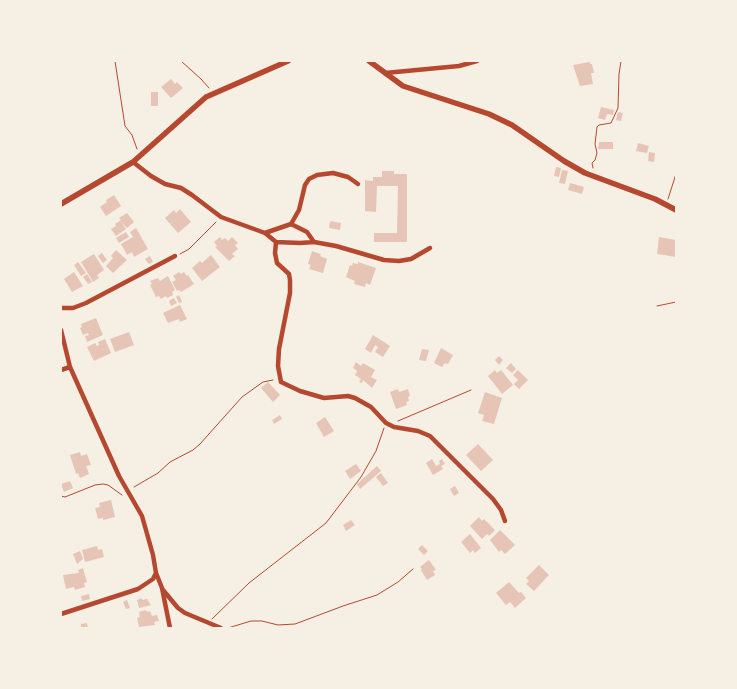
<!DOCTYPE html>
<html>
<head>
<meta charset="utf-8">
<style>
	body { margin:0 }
	#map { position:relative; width:737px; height:689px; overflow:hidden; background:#f6efe4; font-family:Arial,sans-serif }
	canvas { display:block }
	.frame { position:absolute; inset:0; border:62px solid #f6efe4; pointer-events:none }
</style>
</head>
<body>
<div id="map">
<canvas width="737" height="689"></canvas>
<div class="frame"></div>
</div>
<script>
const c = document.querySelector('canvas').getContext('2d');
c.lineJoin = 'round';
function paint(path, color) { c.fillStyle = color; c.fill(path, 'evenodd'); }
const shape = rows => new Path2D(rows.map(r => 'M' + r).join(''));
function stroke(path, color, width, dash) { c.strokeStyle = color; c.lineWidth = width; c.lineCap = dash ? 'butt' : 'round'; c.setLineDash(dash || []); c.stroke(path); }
const building = shape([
	[590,62,590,64,592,64,594,73,591,73,593,84,580,86,573,65],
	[171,79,175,84,177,82,183,88,171,98,161,87],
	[151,92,158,92,158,106,151,106],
	[601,107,614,110,613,115,607,114,605,120,598,118],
	[618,112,623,113,621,121,616,120],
	[599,142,613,142,613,149,598,149],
	[638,143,649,146,647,153,636,151],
	[649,152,655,153,654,162,648,161],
	[556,167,561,168,559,177,554,176],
	[562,170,568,171,565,184,559,183],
	[382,171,394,171,394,174,407,174,407,242,374,242,374,233,397,233,398,186,377,186,376,212,365,211,365,180,373,181,373,177,382,177],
	[570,183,584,187,582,194,568,190],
	[114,195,121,206,106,216,100,207,107,202,106,200],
	[180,209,191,222,178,233,165,218,174,210,176,213],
	[127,213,134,222,127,228,121,222,126,229,116,236,111,229,116,226,115,224,121,220,119,218],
	[330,221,341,223,340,230,329,228],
	[136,228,148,249,134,257,132,252,127,255,121,244,133,237,130,232],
	[126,232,129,237,119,243,116,238],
	[220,237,222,240,225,238,228,241,232,237,238,243,235,245,238,249,232,254,235,256,229,261,215,247,217,246,214,242],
	[659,237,676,240,676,257,657,254],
	[116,250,127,260,113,273,106,266,113,258,111,256],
	[312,251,321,254,320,256,327,259,323,273,309,269,311,265,308,264],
	[102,253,107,260,103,263,98,256],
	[94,254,104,270,97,275,99,278,93,282,81,262],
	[211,255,220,267,202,281,192,268,200,261,202,263],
	[150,256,153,262,149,264,145,259],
	[78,262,86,273,81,276,74,265],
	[358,262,376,268,370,285,366,283,365,287,354,284,355,281,346,277,350,265,352,266,353,263,358,264],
	[74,272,83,286,72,292,64,279],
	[179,272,181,274,184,272,187,276,188,275,194,284,181,292,179,290,177,291,172,282,176,280,173,276],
	[87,274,92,282,88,284,83,277],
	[168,276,175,290,172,292,173,295,167,298,166,296,161,299,159,296,156,297,150,285,152,284,150,281,158,278,160,281],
	[179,295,182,302,179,303,176,297],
	[174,298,177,303,171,306,169,301],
	[180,305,187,319,180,322,179,319,168,323,163,313],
	[96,318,103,335,87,342,85,336,89,335,88,333,83,335,80,328,82,327,81,324],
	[129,332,134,345,115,352,110,339],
	[373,335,390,346,383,357,375,352,378,347,375,345,371,353,365,349],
	[105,339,111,353,94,361,87,347,95,343,97,346,99,345,98,342],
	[441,348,453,355,448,364,445,363,442,367,434,363],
	[422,349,429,350,426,361,419,360],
	[499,356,503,360,499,365,495,360],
	[356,362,361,366,363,363,375,370,371,377,377,380,372,388,363,380,362,383,359,382,361,379,355,375,357,371,353,368],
	[511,363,516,369,512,373,506,368],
	[495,370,497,373,501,370,513,385,502,394,488,376],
	[518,370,528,380,519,389,514,384,518,380,513,375],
	[268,382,280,395,273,402,261,388],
	[398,389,399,392,408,389,410,396,408,397,409,401,406,402,407,405,396,409,390,392],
	[485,392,502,398,494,424,482,421,484,415,478,413],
	[280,415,282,419,274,424,272,420],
	[325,417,334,431,324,437,316,423],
	[478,444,493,460,481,471,466,455],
	[80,452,81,456,87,454,91,465,86,466,89,474,80,478,78,473,76,474,70,455],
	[432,459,436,466,440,464,439,461,442,459,445,464,441,466,443,469,433,475,426,463],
	[356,464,361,471,350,479,345,471],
	[377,466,381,471,360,489,357,484],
	[381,473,388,483,383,486,376,477],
	[70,481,73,488,64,492,61,484],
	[455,486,459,493,454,496,450,489],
	[111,500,115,517,103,520,103,518,98,519,95,508,100,507,99,503],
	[479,517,482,521,484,519,495,530,489,536,487,534,482,539,470,526],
	[351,520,355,525,346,531,343,525],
	[500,530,515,545,505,554,501,550,499,552,490,540],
	[470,534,481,548,475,553,473,550,470,553,461,542],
	[422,545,428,551,424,555,418,549],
	[97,546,98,550,102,549,104,557,85,562,82,550],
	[80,551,83,559,77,564,73,554],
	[429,560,436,570,433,571,435,575,427,580,421,570,422,569,420,567],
	[539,565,549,575,534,591,526,584,529,581,526,578],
	[83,568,87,582,84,583,85,587,75,590,74,587,66,589,63,575,79,573,78,570],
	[509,582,519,593,521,592,526,598,515,608,510,602,506,605,496,593],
	[89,594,90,599,82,601,81,596],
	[142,598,142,600,147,599,151,605,139,608,137,600],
	[127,600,130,608,126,609,123,602],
	[146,610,147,612,150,611,152,616,157,615,159,621,154,622,155,625,139,627,137,618,140,617,139,612],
	[87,623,88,628,81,628,81,624]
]);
const path = shape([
	[115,61,125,126,132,135,137,149],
	[181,61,201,79,209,88],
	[593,168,592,163,595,160,597,153,595,144,597,127,599,125,611,123,618,108,619,74,621,61],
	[668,199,676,174],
	[180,254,189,249,216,222],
	[657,306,676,302],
	[398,421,471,390],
	[134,487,158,473,170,462,193,450,200,444,242,397,263,382,273,380],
	[61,496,65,497,95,485,103,484,108,485,122,495],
	[212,619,249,583,326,523,361,477,376,451,384,428],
	[228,628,251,621,262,621,278,625,295,624,343,606,377,595,398,582,413,569]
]);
const minor = shape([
	[385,73,459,66,477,61],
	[133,162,151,176,165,184,181,188,192,195,221,217,265,233,276,242,300,243,314,242,336,246,384,260,399,261,411,259,430,248],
	[291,224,307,232,314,242],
	[265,233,291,224,299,210,305,185,309,179,317,175,333,173,348,177,358,184],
	[276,242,275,253,277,263,289,274,290,280,290,293,279,349,278,366,281,382,300,391,324,398,348,396,355,398,371,407,386,423,394,427,418,431,430,436,493,499,501,510,505,521],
	[61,308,73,308,86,303,175,256],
	[61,330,70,367,119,476,142,516,153,555,156,573,162,588,170,628],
	[61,370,70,367],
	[163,590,178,608,185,613,221,628],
	[61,614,138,589,153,579,156,573]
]);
const tertiary = shape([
	[369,61,403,86,489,114,512,125,564,161,585,173,655,199,676,210],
	[61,204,133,162,206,97,288,61]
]);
paint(building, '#e6c5b7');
stroke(path, '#b5482f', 1);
stroke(minor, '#b5482f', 4.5);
stroke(tertiary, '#b5482f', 5.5);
</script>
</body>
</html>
